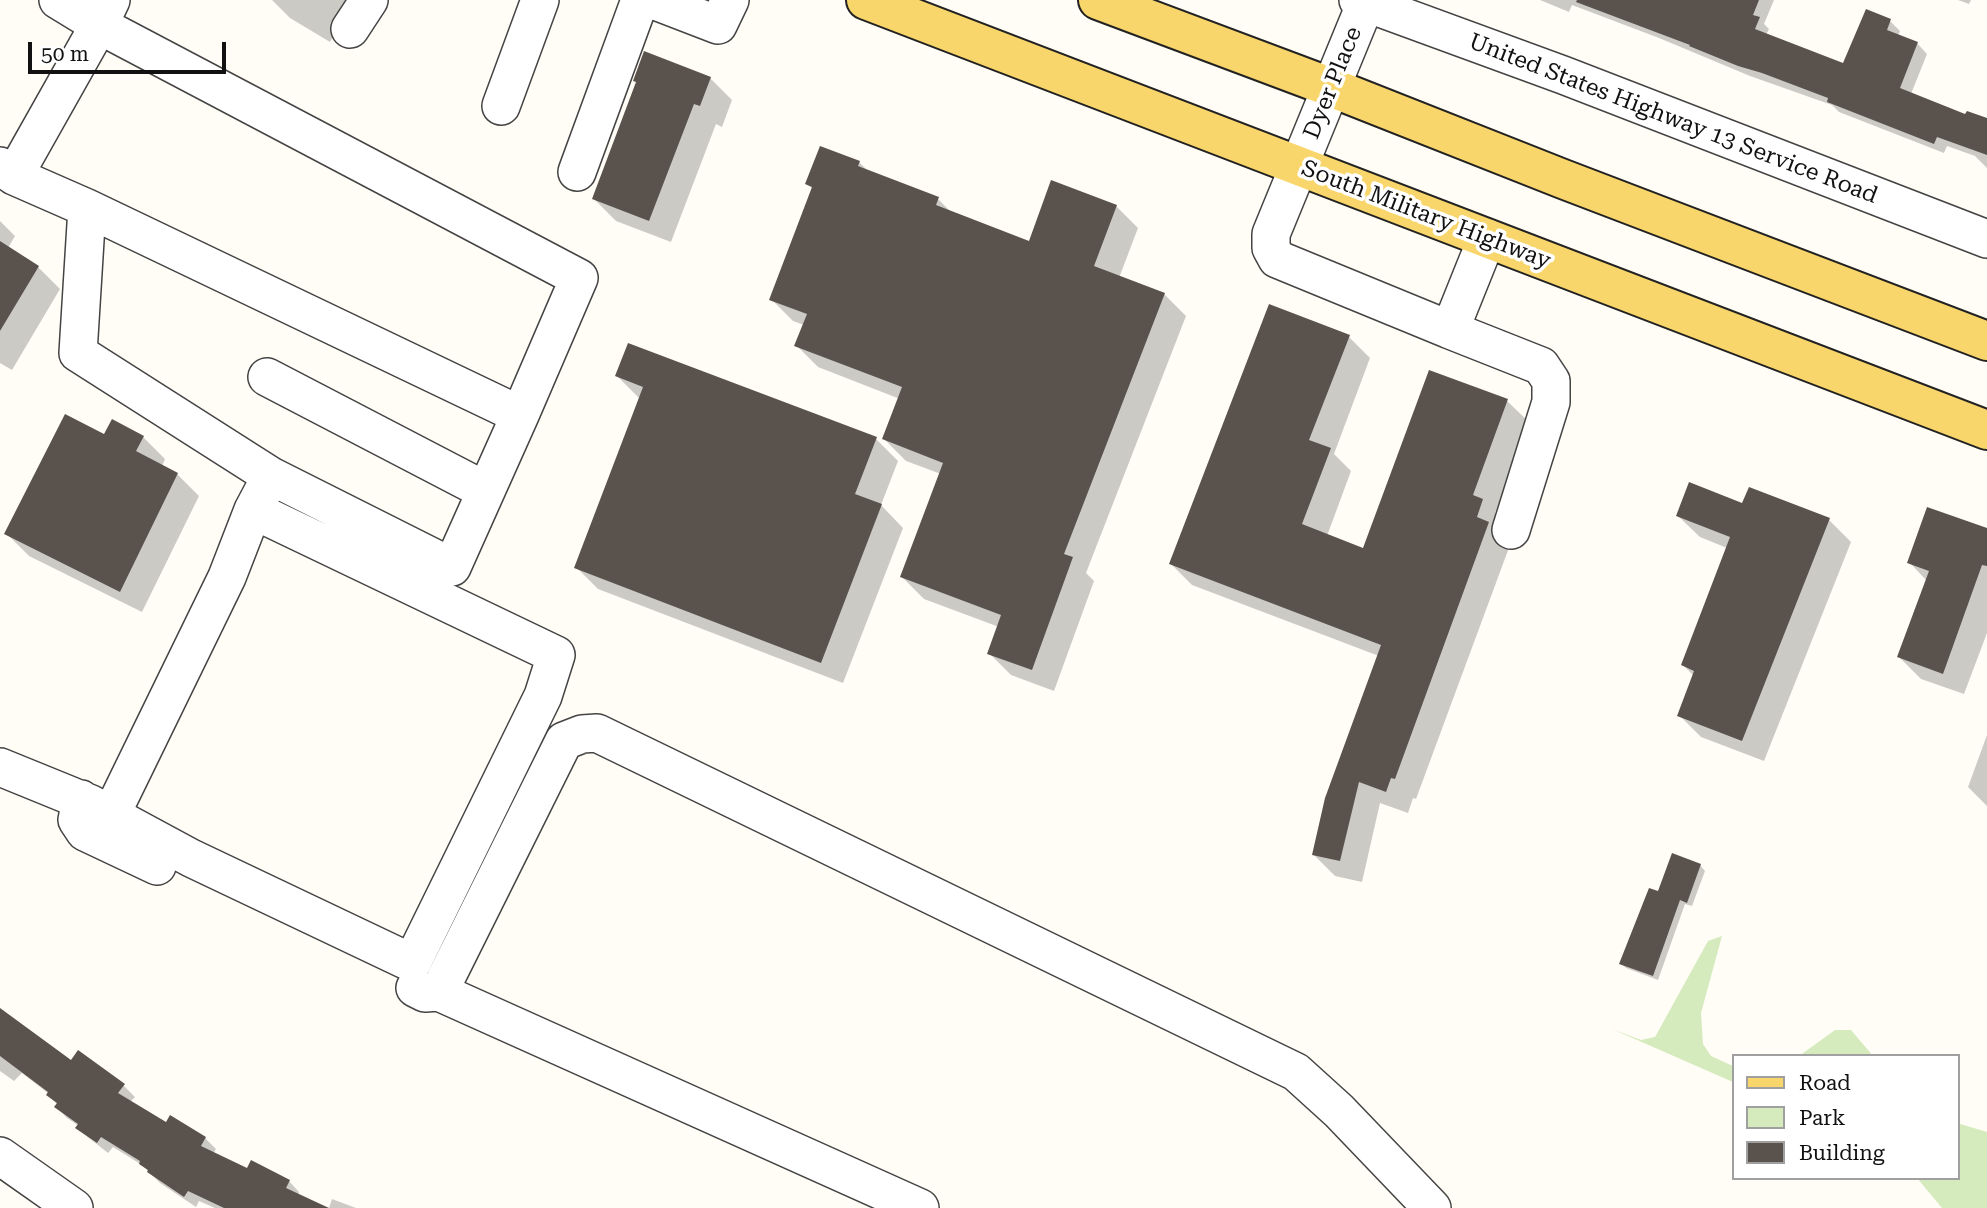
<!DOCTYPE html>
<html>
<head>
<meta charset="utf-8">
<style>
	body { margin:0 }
	#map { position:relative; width:1987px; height:1208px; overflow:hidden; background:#fffdf5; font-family:"Roboto Serif",serif }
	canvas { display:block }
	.legend { position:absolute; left:1732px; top:1054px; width:228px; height:126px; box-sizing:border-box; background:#fff; border:2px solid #a0a0a0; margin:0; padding:9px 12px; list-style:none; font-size:21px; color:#111 }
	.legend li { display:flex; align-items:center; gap:14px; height:35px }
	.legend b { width:35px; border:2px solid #a0a0a0 }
	.scale { position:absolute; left:28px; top:42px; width:198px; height:32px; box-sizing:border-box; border:4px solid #111; border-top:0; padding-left:9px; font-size:21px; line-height:24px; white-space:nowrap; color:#111; -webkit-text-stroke:5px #fff; paint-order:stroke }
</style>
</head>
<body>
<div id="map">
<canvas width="1987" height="1208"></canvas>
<ul class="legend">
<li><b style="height:9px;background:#f9d66b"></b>Road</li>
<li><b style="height:19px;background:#d5ebbd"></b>Park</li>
<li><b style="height:19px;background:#5a524d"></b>Building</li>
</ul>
<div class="scale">50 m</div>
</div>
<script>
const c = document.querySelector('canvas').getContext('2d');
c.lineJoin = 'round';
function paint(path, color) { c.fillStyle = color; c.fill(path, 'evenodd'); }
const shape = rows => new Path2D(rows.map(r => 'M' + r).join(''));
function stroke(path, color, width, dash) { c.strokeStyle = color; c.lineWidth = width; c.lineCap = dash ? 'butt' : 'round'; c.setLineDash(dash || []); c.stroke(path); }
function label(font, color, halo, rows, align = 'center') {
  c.font = font + ' "Roboto Serif",serif'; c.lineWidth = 7; c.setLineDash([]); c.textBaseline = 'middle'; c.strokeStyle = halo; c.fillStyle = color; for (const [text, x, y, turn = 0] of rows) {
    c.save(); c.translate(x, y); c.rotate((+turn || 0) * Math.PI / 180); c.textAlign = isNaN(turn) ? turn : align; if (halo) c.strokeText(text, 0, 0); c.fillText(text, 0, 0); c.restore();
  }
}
const green = shape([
	[1722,936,1701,1013,1703,1044,1711,1056,1733,1066,1733,1082,1612,1029,1641,1040,1655,1037,1708,941],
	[1835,1030,1851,1030,1873,1056,1799,1056],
	[1957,1123,1987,1132,1987,1208,1942,1208,1917,1178,1957,1178]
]);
const shadow = shape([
	[272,0,354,0,330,42,290,18],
	[1540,0,1774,0,1764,24,1769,29,1766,35,1844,65,1890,21,1900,31,1898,36,1917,43,1927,54,1911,94,1966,117,1987,120,1987,168,1975,156,1947,146,1944,153,1839,112,1832,105,1750,76,1659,38,1572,5,1569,12],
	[1958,0,1971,0,1969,4],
	[710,78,732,100,722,127,716,124,671,242,616,221,594,199],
	[859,162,869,172,938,199,952,213,1030,243,1116,206,1138,228,1119,278,1164,294,1186,316,1086,573,1094,581,1054,691,1011,675,989,653,999,627,924,599,902,577,941,474,906,461,884,439,900,399,818,367,796,345,804,325,793,321,771,299,813,189,807,184],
	[0,221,15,236,8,248,38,267,60,289,12,370,0,363],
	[1349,337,1370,358,1334,454,1351,471,1327,536,1364,550,1507,401,1529,422,1495,513,1504,522,1510,545,1416,799,1413,798,1408,813,1380,803,1362,882,1335,876,1314,855,1379,656,1192,585,1171,564],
	[617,376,876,439,898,461,881,505,903,528,843,683,598,589,576,567,640,399],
	[105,436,143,437,165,459,162,466,177,474,199,496,142,612,29,556,7,534],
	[1678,516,1829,520,1851,542,1764,761,1701,737,1679,715,1694,676,1683,665,1727,548,1700,537],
	[1987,530,1987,633,1964,694,1921,679,1899,657,1927,581,1909,562],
	[1987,735,1987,806,1968,787],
	[1700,865,1705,871,1692,906,1685,904,1658,980,1626,968,1621,963,1659,893],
	[0,1010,71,1063,78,1053,124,1086,135,1097,130,1102,166,1125,205,1138,216,1149,213,1154,248,1170,289,1181,299,1192,298,1196,305,1208,215,1208,199,1201,196,1207,160,1183,142,1165,113,1147,108,1153,89,1138,78,1128,79,1126,67,1118,57,1107,58,1105,48,1095,49,1094,22,1073,14,1081,0,1071],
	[332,1199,356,1208,329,1208]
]);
const building = shape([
	[1577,0,1759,0,1753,15,1760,17,1755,29,1843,63,1866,9,1891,19,1887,30,1918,42,1900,88,1965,114,1967,111,1987,118,1987,155,1937,137,1934,144,1827,102,1828,98,1762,73,1738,66,1689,46,1690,45,1576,2],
	[644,51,711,77,700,106,694,104,649,221,592,199,636,82,633,81],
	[820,146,860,161,858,166,939,197,936,205,1029,241,1051,180,1117,205,1094,266,1165,293,1064,554,1073,557,1032,670,987,654,1001,615,900,577,943,463,882,439,902,387,794,346,807,314,769,300,812,187,805,184],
	[0,241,39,266,0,331],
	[1269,304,1350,335,1309,440,1331,448,1302,524,1363,548,1429,370,1508,399,1473,495,1483,499,1477,517,1489,522,1395,779,1391,778,1386,792,1359,782,1340,861,1312,855,1325,798,1381,645,1169,564],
	[628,343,877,437,855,494,882,504,821,663,574,568,643,387,615,376],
	[65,414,104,434,112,419,144,436,136,451,178,473,120,592,4,534],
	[1689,482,1742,503,1749,487,1830,518,1742,741,1677,716,1694,671,1681,665,1730,537,1676,516],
	[1927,507,1987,528,1987,566,1982,565,1943,674,1897,657,1929,571,1907,563],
	[1672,853,1701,864,1687,903,1680,900,1653,976,1619,964,1649,888,1658,891],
	[0,1008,71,1060,78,1050,125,1084,118,1093,166,1122,170,1115,206,1137,201,1146,247,1168,251,1160,290,1180,286,1188,329,1208,224,1208,188,1191,184,1197,147,1172,148,1170,139,1164,140,1161,101,1137,97,1143,75,1128,78,1124,54,1107,57,1103,46,1095,48,1092,0,1056]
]);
const minor = shape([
	[653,0,718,25,730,0],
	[1358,0,1563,75,1987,239],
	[1367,0,1271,234,1271,248,1277,259,1450,330],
	[350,29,369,0],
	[501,106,540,0],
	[0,166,14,176,87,208,520,415,579,278,99,25,58,0],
	[577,172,640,0],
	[14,176,99,25,111,0],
	[87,208,78,353,271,476,452,567,520,415],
	[1487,238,1450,330,1541,366,1551,381,1551,402,1511,530],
	[267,377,486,491],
	[0,767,91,804,191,858,412,963,543,696,556,655,253,510,271,476],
	[81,799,77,820,85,832,157,866],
	[111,815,227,577,253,510],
	[415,988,425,993,439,992,920,1208],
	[439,992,564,741,582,734,597,733,1296,1072,1339,1111,1432,1208],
	[0,1156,74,1208]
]);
const major = shape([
	[866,0,1987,430],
	[1098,0,1330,87,1563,179,1987,341]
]);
const streetNames = [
	["Dyer Place",1333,83,-68],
	["United States Highway 13 Service Road",1673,119,21],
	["South Military Highway",1426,215,21]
];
paint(green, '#d5ebbd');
paint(shadow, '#0003');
paint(building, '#5a524d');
stroke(minor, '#444', 40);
stroke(major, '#222', 42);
stroke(minor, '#fff', 37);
stroke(major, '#f9d66b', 38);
label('23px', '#111', '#fff', streetNames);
</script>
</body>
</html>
